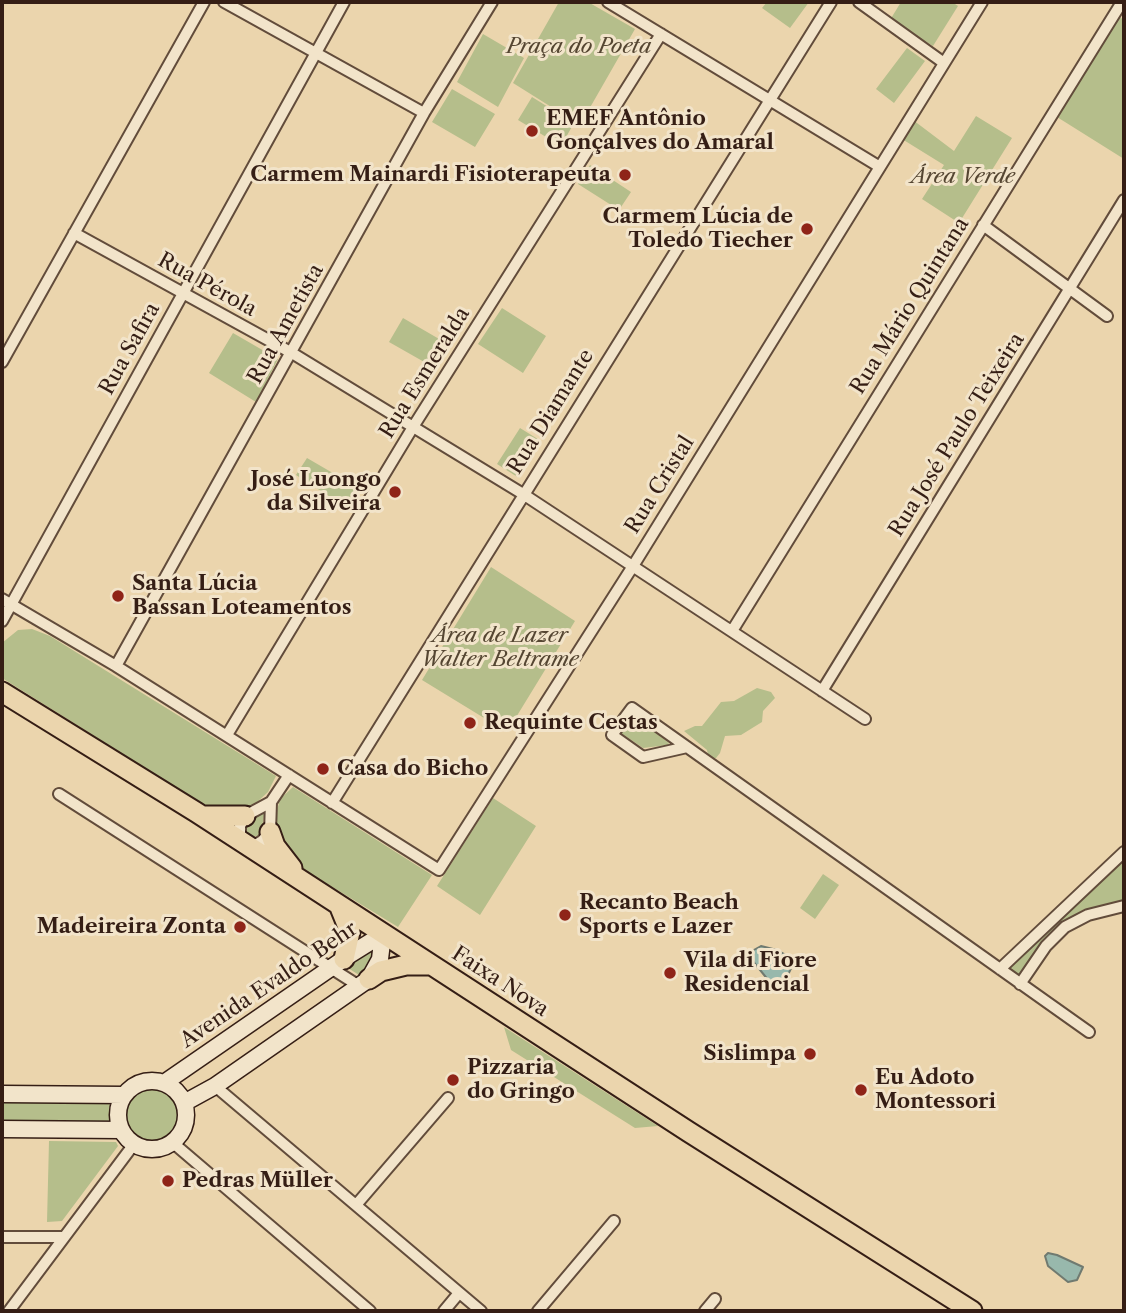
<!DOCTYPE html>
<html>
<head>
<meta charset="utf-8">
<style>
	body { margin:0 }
	#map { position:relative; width:1126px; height:1313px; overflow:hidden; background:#ebd5ad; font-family:"Libre Caslon Text",serif }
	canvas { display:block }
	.frame { position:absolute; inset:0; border:4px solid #351e15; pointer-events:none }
</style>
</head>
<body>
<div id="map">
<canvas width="1126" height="1313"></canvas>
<div class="frame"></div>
</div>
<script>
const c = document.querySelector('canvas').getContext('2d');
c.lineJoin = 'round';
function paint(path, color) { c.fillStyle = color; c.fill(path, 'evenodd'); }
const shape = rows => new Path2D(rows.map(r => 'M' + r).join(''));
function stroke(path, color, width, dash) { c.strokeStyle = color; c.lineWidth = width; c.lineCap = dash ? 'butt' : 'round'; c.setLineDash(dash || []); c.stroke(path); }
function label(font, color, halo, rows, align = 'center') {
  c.font = font + ' "Libre Caslon Text",serif'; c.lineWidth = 6; c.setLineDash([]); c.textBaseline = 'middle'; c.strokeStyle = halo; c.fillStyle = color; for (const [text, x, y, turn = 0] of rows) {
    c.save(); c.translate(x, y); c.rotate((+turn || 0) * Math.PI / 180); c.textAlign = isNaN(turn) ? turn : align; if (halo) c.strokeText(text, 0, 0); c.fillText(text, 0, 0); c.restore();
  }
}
const green = shape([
	[559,2,588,2,635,29,580,125,513,83],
	[767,2,809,2,790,28,762,8],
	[901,2,952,2,958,6,933,46,890,20],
	[1118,16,1124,20,1124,159,1057,117],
	[483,34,524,58,498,107,457,82],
	[907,48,925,61,894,103,876,89],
	[452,89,495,114,475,147,432,122],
	[532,97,574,123,561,146,518,120],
	[976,116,1012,138,959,223,922,199,944,165,902,139,913,120,954,151],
	[590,165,631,192,619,210,578,184],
	[502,308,546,336,523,373,478,344],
	[403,318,446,343,433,367,389,342],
	[233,333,278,359,256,402,209,373],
	[520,428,541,441,519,478,497,464],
	[307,458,362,490,349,509,296,475],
	[491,567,575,621,507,732,422,680],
	[32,629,50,636,276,776,268,792,254,805,237,811,219,810,201,803,2,678,2,643,18,630],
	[757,688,771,692,775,698,763,711,762,722,741,735,725,736,720,753,716,758,709,759,707,750,684,731,695,726,702,726,721,702,734,701],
	[633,716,669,743,668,745,643,748,621,733],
	[293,787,432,875,398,927,298,866,286,853,274,822,280,799],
	[493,798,536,826,480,915,437,886],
	[265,810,261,833,257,836,249,837,245,825,250,818],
	[1124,857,1124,901,1083,910,1059,924,1043,941,1019,975,1012,973,1009,969,1036,940],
	[823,874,839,885,815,919,800,908],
	[378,948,364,974,359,975,348,968,349,962,370,949],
	[504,1027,658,1126,635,1128,511,1050],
	'125 1115a27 27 0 1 1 54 0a27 27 0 1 1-54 0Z',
	[2,1102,111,1102,111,1123,2,1124],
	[49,1141,116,1142,118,1146,62,1221,47,1222]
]);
const water = shape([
	[761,946,777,950,795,960,786,979,773,986,752,960,752,951,761,946],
	[1048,1253,1057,1255,1083,1267,1077,1280,1068,1282,1048,1266,1045,1256,1048,1253]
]);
const street = shape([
	[224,2,424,113],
	[608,2,880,167],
	[859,2,944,63],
	[983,225,1107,316],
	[74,233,292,353,523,494,865,719],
	[2,362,204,2],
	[2,599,116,666,439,870,633,566,982,2],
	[2,621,344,2],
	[732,631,1122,2],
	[116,666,424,113,492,2],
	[822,691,1124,200],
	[227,735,413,427,661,34],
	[687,747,643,757,612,735,632,708,687,747,1089,1032],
	[59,794,359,986],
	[271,802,270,832,262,841,255,845,245,844,240,834,240,826,245,816,271,802,289,775],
	[332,803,831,2],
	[1000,969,1124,852],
	[1020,984,1046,946,1065,927,1088,915,1124,906],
	[215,1086,481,1311],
	[172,1142,370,1311],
	[356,1205,448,1098],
	[2,1237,64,1237],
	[9,1311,134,1144],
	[444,1311,459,1293],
	[538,1311,614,1221],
	[705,1311,715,1299]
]);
const secondary = shape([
	'118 1115a34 34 0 1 1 68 0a34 34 0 1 1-68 0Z',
	[164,1083,351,954,383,934],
	[2,1094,124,1095],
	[184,1103,215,1086,369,979,380,959,383,934],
	[2,1129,121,1130]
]);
const highway = shape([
	[2,692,196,812,689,1132,972,1311],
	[204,816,245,816],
	[270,832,275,846,292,868],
	[339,905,350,932,344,959],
	[369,979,381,971,406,965,431,965]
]);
const markers = [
	[532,131,7,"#8f2418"],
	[625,175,7,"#8f2418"],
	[807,229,7,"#8f2418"],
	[395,492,7,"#8f2418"],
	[118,596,7,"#8f2418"],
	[470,723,7,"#8f2418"],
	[323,769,7,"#8f2418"],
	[565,915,7,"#8f2418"],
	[240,927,7,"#8f2418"],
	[670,973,7,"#8f2418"],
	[810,1054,7,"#8f2418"],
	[453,1080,7,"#8f2418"],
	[861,1090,7,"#8f2418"],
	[168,1181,7,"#8f2418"]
];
const parkNames = [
	["Praça do Poeta",579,47],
	["Área Verde",963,177],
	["Área de Lazer",500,636],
	["Walter Beltrame",500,660]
];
const poiNames = [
	["EMEF Antônio",546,119],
	["Gonçalves do Amaral",546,143],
	["Carmem Mainardi Fisioterapeuta",611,175,"right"],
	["Carmem Lúcia de",793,217,"right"],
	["Toledo Tiecher",793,241,"right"],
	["José Luongo",381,480,"right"],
	["da Silveira",381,504,"right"],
	["Santa Lúcia",132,584],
	["Bassan Loteamentos",132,608],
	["Requinte Cestas",484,723],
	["Casa do Bicho",337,769],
	["Recanto Beach",579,903],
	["Sports e Lazer",579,927],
	["Madeireira Zonta",226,927,"right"],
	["Vila di Fiore",684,961],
	["Residencial",684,985],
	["Sislimpa",796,1054,"right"],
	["Pizzaria",467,1068],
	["do Gringo",467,1092],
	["Eu Adoto",875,1078],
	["Montessori",875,1102],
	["Pedras Müller",182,1181]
];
const streetNames = [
	["Rua Pérola",207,285,29],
	["Rua Mário Quintana",910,306,-58],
	["Rua Ametista",286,324,-61],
	["Rua Safira",130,349,-61],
	["Rua Esmeralda",425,373,-58],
	["Rua Diamante",551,412,-58],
	["Rua José Paulo Teixeira",957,435,-58],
	["Rua Cristal",660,485,-58],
	["Faixa Nova",500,982,33],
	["Avenida Evaldo Behr",269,985,-34]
];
paint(green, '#b5be8b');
paint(water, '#98b8ac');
stroke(water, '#707a70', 2);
stroke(street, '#624c3b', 14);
stroke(secondary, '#351e15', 19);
stroke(highway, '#351e15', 23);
stroke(street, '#f2e4ca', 10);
stroke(secondary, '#f2e4ca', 16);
stroke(highway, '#ebd5ad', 19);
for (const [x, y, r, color] of markers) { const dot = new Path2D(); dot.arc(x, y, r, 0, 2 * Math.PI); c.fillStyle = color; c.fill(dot); stroke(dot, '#f2e4ca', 2.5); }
label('italic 21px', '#554632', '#f2e4ca', parkNames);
label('bold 21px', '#351e15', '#f2e4ca', poiNames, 'left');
label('21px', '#351e15', '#f2e4ca', streetNames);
</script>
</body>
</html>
